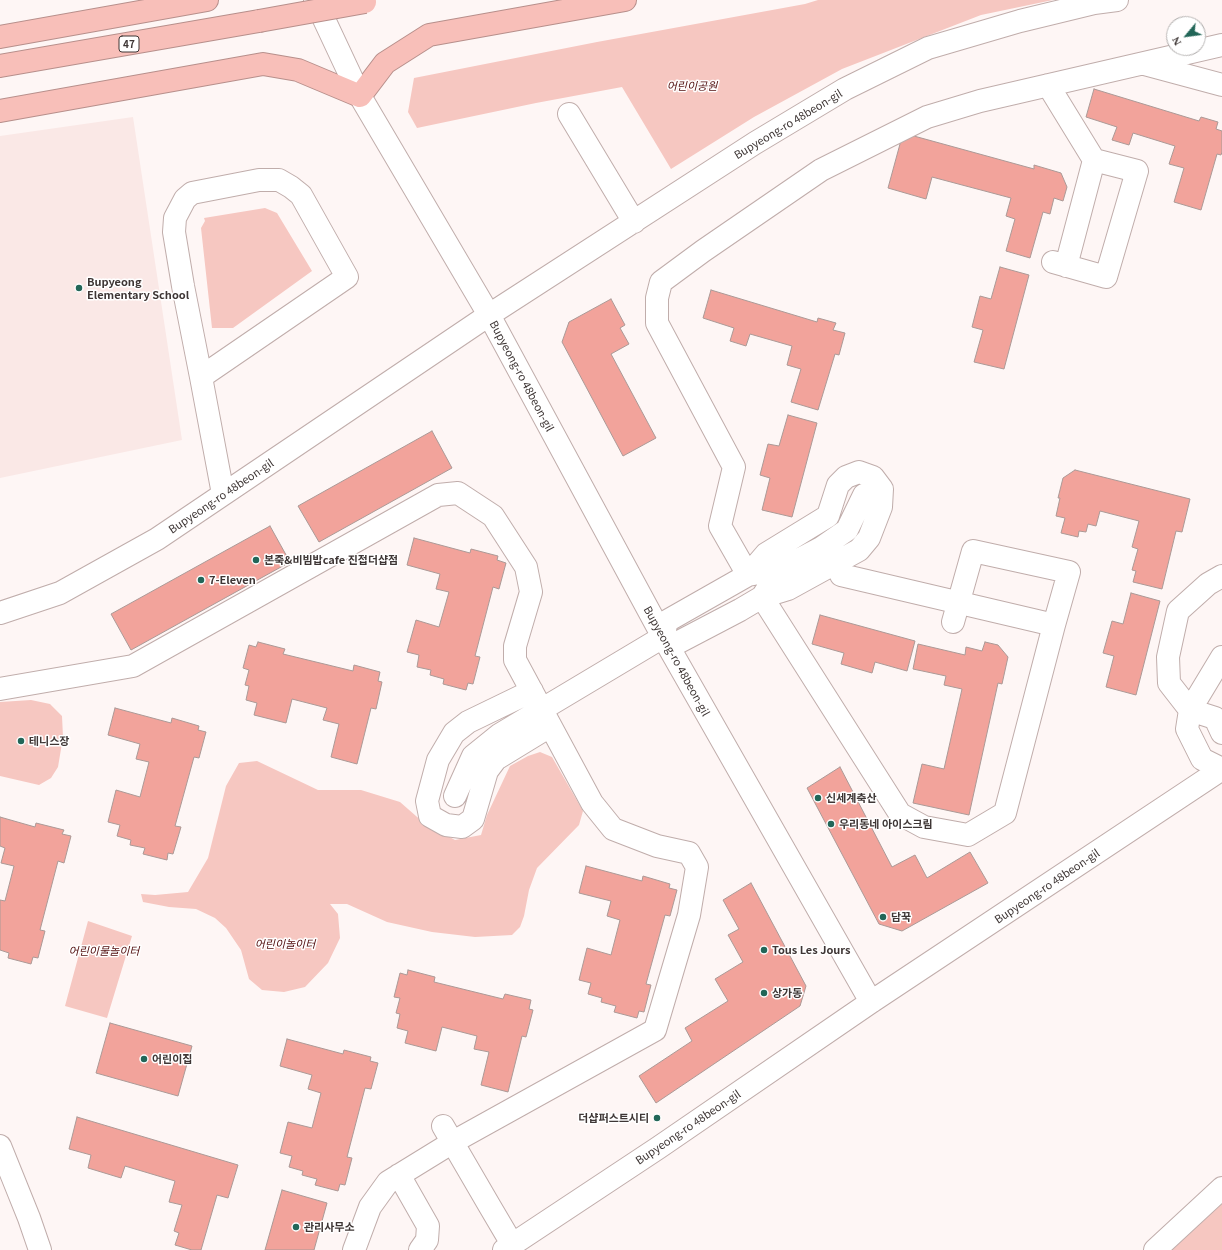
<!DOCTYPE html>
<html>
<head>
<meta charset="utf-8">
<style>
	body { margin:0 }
	#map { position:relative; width:1222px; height:1250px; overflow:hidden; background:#fef6f5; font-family:Georgia,serif }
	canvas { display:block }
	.north { position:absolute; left:1166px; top:16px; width:40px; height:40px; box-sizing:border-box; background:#fff; border:1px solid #b2afae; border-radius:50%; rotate:241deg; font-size:11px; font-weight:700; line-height:16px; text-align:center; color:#3e3635 }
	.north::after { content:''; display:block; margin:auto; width:14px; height:18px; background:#226658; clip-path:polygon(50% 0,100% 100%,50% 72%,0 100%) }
</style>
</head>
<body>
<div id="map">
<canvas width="1222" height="1250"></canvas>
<div class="north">N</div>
</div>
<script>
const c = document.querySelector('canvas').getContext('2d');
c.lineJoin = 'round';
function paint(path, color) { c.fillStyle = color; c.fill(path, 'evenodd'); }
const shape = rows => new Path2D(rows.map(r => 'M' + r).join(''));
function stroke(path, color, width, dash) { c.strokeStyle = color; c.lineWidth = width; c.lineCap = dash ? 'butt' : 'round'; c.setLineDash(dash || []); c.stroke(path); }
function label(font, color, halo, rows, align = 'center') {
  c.font = font + ' Georgia,"Noto Sans KR",serif'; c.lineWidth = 3; c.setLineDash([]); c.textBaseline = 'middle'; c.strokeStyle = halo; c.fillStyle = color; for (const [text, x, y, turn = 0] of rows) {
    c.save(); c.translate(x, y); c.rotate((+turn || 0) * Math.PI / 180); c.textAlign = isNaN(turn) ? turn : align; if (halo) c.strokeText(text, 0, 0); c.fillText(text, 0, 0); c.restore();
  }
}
const built = shape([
	[133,117,182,440,0,478,0,136]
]);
const green = shape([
	[818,0,1053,0,981,15,842,69,754,117,671,169,622,87,536,103,417,128,408,112,414,78,597,42,805,4],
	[265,208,277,213,312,271,233,328,212,328,201,228,205,221,204,218],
	[31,700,50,704,62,716,63,737,58,767,51,778,39,785,0,776,0,702],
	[540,752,552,757,583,811,579,825,537,868,529,890,524,916,520,927,512,935,475,937,432,932,387,922,347,904,330,904,338,914,340,938,328,963,305,987,284,992,262,990,249,979,241,950,226,928,215,918,196,909,169,907,143,902,141,894,155,895,188,892,208,858,226,786,239,763,257,761,318,790,361,790,400,802,424,823,455,840,481,835,487,815,510,766,528,756],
	[88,921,132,936,107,1018,65,1006],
	[1222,1201,1222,1250,1166,1250]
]);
const building = shape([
	[1094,89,1199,121,1201,117,1218,122,1216,129,1222,131,1222,152,1221,155,1217,154,1201,210,1174,202,1184,168,1169,164,1175,146,1133,133,1129,145,1112,140,1117,127,1086,117,1094,89],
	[903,133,1034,169,1034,165,1061,173,1067,187,1063,201,1054,198,1050,214,1043,212,1030,258,1006,251,1015,219,1006,216,1011,198,932,177,926,199,888,188,903,133],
	[1000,267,1029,275,1004,369,974,362,983,330,972,327,980,296,991,299,1000,267],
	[711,290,817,322,818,318,836,323,833,330,845,333,839,355,835,354,818,410,791,402,801,369,787,365,792,346,750,334,746,346,730,341,734,328,703,318,711,290],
	[611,299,625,325,620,328,629,344,611,354,656,438,623,456,562,342,569,322,611,299],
	[788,415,817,423,792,517,762,510,770,478,760,475,768,444,779,446,788,415],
	[432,431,452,468,319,542,298,506,432,431],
	[1075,470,1190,499,1182,532,1176,531,1162,589,1133,582,1136,571,1132,570,1138,549,1132,547,1139,521,1100,511,1096,526,1088,524,1086,532,1079,531,1078,537,1061,533,1065,518,1056,516,1060,498,1058,498,1063,478,1075,470],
	[270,526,290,562,131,650,111,614,270,526],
	[414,538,470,553,471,549,498,556,497,560,506,563,499,589,493,587,475,656,480,657,473,684,468,683,466,690,443,684,444,679,430,675,431,670,417,667,419,655,407,652,416,620,439,627,449,592,436,589,440,574,407,565,414,538],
	[1131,593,1160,601,1136,695,1106,687,1114,656,1103,653,1112,621,1123,624,1131,593],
	[820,615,915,641,907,671,875,662,872,673,841,664,844,653,812,644,820,615],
	[258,642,285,649,283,654,353,671,354,665,380,672,378,681,382,682,376,709,371,708,357,764,331,757,339,724,323,720,327,708,292,699,286,723,254,715,257,703,246,700,249,686,245,685,249,670,243,668,249,645,256,647,258,642],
	[985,642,998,645,1008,657,1002,684,998,683,969,815,913,803,922,764,944,769,962,689,944,685,946,676,913,669,918,644,965,655,966,647,982,651,985,642],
	[115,708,171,723,172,718,199,726,198,730,206,732,199,758,194,757,175,826,181,827,173,854,168,853,167,860,143,854,145,848,130,845,131,840,117,836,120,825,108,822,116,790,140,797,149,762,136,759,140,744,108,735,115,708],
	[840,767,892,867,915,855,927,878,970,852,988,883,902,931,879,924,807,788,840,767],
	[0,817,35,827,36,823,64,830,62,834,71,836,64,863,58,861,40,930,45,931,38,958,33,957,31,964,8,958,9,953,0,950,0,900,5,901,14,866,1,863,5,848,0,846,0,817],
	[586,866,642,881,643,876,670,884,669,888,677,890,670,916,665,915,646,984,651,985,644,1012,639,1011,637,1018,614,1012,616,1006,601,1002,602,998,588,994,591,983,579,980,587,948,611,955,620,920,607,916,611,901,579,893,586,866],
	[751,883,806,986,800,1006,656,1103,639,1076,692,1041,685,1028,728,1001,715,979,743,962,728,935,739,929,723,900,751,883],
	[408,970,435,977,434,982,503,999,505,994,531,1000,529,1009,533,1010,526,1037,522,1036,508,1092,481,1085,489,1052,474,1049,477,1036,442,1027,436,1051,405,1043,408,1031,397,1028,400,1014,396,1013,400,998,394,997,400,973,407,975,408,970],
	[110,1023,192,1046,178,1096,96,1073,110,1023],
	[287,1039,343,1054,344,1050,371,1057,370,1061,378,1063,371,1089,365,1088,347,1157,352,1158,345,1185,340,1184,338,1191,315,1185,317,1179,302,1175,303,1171,289,1167,292,1156,280,1153,288,1122,312,1128,321,1093,308,1089,312,1075,280,1066,287,1039],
	[77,1117,238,1165,228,1198,217,1195,201,1250,192,1250,175,1245,179,1233,174,1231,182,1205,169,1202,175,1181,125,1166,121,1178,88,1168,91,1155,69,1149,77,1117],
	[282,1190,327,1203,314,1250,265,1250,282,1190]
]);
const minor = shape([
	[315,0,360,96,489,315,663,637,871,1002],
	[1144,64,1222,85],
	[1048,85,1094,160,1137,171,1106,277,1053,262],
	[569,114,634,222],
	[1066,266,1094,160],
	[201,377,347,277,301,195,291,187,279,180,259,180,192,193,185,199,175,218,174,232,183,286,201,377,223,494],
	[841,575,1054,625,1005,813,968,835,924,827,900,814,762,597,788,589,859,550,869,538,881,507,882,489,873,477,859,472,846,477,838,485,828,516,766,554,748,575,720,526,734,467,657,323,657,298,661,282,703,251,821,170,927,117,980,101,1222,45],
	[1222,576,1208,584,1178,611,1168,657,1169,683,1190,710,1215,718,1222,733],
	[0,613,60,593,157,539,489,315,755,143,845,89,928,48,1020,21,1094,3,1117,0],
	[953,622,973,551,1069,572,1054,625],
	[663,637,677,643,740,610,762,597,770,585],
	[1222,657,1190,710,1187,729,1202,759,1222,769],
	[0,689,133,666,438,495,458,493,493,516,526,567,531,592,515,646,515,660,592,803,613,829,657,846,689,853,697,867,689,915,655,1030,453,1142,388,1182,370,1207,354,1250],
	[532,691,468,722,454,733,438,760,427,801,430,816,446,825,462,827,473,819,487,771,496,759,550,726],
	[455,796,473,756,499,735,663,637,667,621,748,575,781,569,821,548,847,530,864,495],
	[443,1126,489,1205,512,1244],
	[0,1146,29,1218,40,1250],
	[399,1175,428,1226,427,1240,420,1250],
	[504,1250,658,1148,871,1002,1222,769],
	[1155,1250,1222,1188]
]);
const highway = shape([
	[0,37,207,0],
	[0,66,259,21],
	[0,111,263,64,298,70,360,96,385,63,429,35,625,0]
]);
const highwayBridge = shape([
	[259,21,365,2]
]);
const markers = [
	[79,288,4,"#226658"],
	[256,560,4,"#226658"],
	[201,580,4,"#226658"],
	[21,741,4,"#226658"],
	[818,798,4,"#226658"],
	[831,824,4,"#226658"],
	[883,917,4,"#226658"],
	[764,950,4,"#226658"],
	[764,993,4,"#226658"],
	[144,1059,4,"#226658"],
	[657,1118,4,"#226658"],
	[296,1227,4,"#226658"]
];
const shields = [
	[129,44,20]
];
const shieldNames = [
	["47",129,44]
];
const parkNames = [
	["어린이공원",692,86],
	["어린이놀이터",285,944],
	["어린이물놀이터",104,951]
];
const streetNames = [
	["Bupyeong-ro 48beon-gil",788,124,-31],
	["Bupyeong-ro 48beon-gil",522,376,62],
	["Bupyeong-ro 48beon-gil",221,496,-34],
	["Bupyeong-ro 48beon-gil",677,661,61],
	["Bupyeong-ro 48beon-gil",1047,886,-34],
	["Bupyeong-ro 48beon-gil",688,1127,-34]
];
const poiNames = [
	["Bupyeong",87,282],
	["Elementary School",87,295],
	["본죽&비빔밥cafe 진접더샵점",264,560],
	["7-Eleven",209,580],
	["테니스장",29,741],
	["신세계축산",826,798],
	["우리동네 아이스크림",839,824],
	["담꾹",891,917],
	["Tous Les Jours",772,950],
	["상가동",772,993],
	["어린이집",152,1059],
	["더샵퍼스트시티",649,1118,"right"],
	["관리사무소",304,1227]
];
paint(built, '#fae8e6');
paint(green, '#f6c7c1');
paint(building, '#f2a39b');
stroke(building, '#ab9996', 1);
stroke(minor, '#c0adab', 24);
stroke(highway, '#b78f8b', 24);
stroke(minor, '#fff', 22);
stroke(highway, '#f8bfb9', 22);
stroke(highwayBridge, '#b78f8b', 24, []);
stroke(highwayBridge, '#f8bfb9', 22);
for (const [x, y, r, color] of markers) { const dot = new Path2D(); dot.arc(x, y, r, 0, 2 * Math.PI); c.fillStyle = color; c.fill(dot); stroke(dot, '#fff', 1.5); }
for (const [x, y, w] of shields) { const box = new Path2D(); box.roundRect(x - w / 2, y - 8, w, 16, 3); c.fillStyle = '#fff'; c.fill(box); stroke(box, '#3e3635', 1); }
label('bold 10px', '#3e3635', null, shieldNames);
label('italic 11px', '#500b0b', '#fff', parkNames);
label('11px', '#3e3635', '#fff', streetNames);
label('bold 11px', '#3e3635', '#fff', poiNames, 'left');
</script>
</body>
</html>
